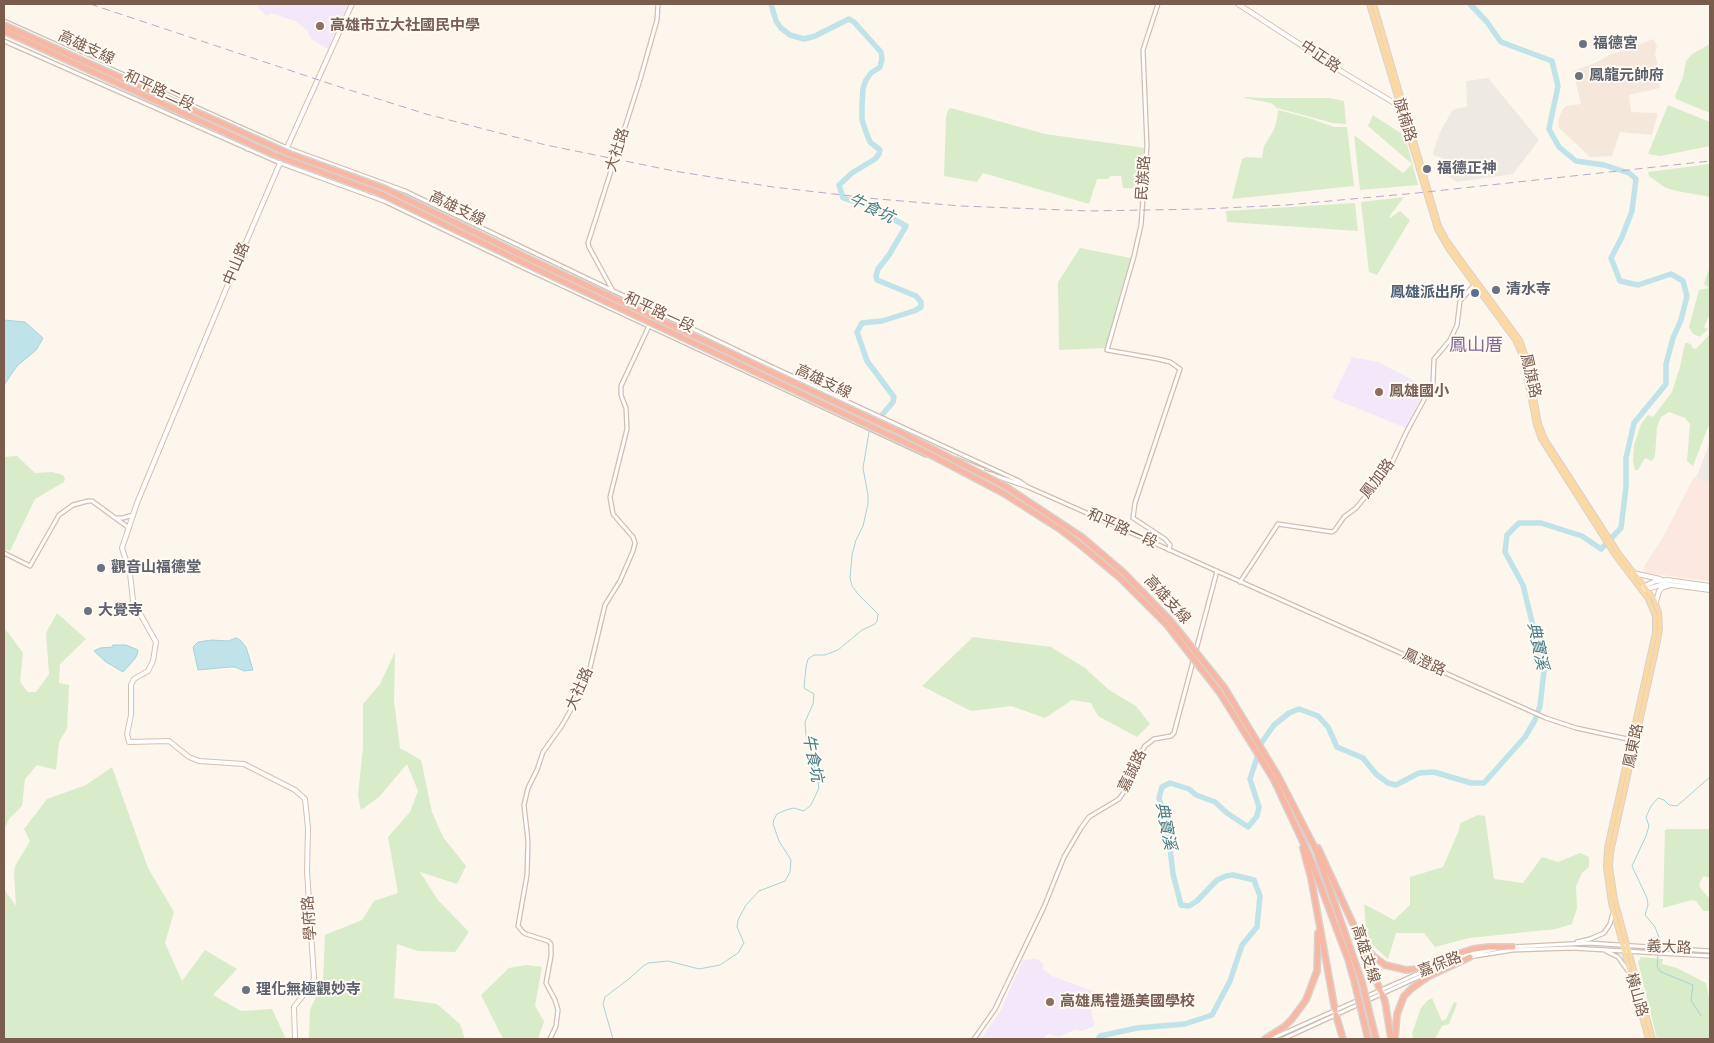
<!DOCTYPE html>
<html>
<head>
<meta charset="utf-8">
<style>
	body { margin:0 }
	#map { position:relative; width:1714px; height:1043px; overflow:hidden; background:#fdf6ec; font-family:Signika,sans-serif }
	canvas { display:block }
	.frame { position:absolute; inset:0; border:5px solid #7a5c4d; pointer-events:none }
</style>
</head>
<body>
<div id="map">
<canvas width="1714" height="1043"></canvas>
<div class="frame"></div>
</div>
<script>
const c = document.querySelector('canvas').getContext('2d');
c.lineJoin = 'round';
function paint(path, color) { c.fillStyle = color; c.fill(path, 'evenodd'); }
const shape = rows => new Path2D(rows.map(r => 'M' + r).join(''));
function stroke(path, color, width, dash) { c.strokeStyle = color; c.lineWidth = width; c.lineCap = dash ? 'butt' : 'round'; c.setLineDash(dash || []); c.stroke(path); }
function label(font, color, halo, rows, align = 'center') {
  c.font = font + ' Signika,"Noto Sans TC",sans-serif'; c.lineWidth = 4; c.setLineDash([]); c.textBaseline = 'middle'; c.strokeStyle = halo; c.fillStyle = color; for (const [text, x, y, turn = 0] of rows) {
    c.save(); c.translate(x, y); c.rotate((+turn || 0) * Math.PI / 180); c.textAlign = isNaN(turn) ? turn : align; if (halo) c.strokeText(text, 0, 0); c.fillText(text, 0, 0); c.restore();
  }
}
const residential = shape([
	[1654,39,1657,47,1655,53,1659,73,1660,88,1629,95,1631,112,1658,113,1652,135,1620,132,1612,156,1590,157,1559,128,1558,121,1562,110,1566,106,1581,104,1573,71,1595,63,1610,55]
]);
const commercial = shape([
	[1694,477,1710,484,1709,581,1646,573,1643,570,1645,565,1663,537]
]);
const industrial = shape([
	[1488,78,1539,140,1513,174,1457,182,1444,174,1450,161,1433,155,1433,152,1441,130,1452,111,1458,108,1467,107,1466,81],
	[1710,442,1710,484,1696,478]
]);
const education = shape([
	[258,4,348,4,328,49,311,39,308,31,295,21,271,13,267,16,257,7],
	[1352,357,1378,362,1426,387,1406,428,1332,398],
	[1032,959,1037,959,1043,963,1043,969,1052,976,1101,994,1091,1011,1095,1026,1081,1031,1075,1030,1059,1037,1048,1034,1043,1039,981,1039,1001,1010,1023,960]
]);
const green = shape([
	[1710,44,1710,113,1676,99,1675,96,1683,77,1686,61,1692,54],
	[1245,97,1262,98,1329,98,1344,101,1346,124,1333,123,1277,108,1271,103,1244,98],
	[1668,105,1710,122,1710,146,1660,156,1648,154],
	[951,108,1045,134,1145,148,1140,189,1123,188,1121,176,1110,176,1108,179,1097,179,1089,204,983,173,977,182,944,176,946,117,948,110],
	[1278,110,1309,118,1334,127,1347,127,1354,186,1232,199,1242,159,1246,157,1262,158,1264,146,1274,130,1277,119],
	[1373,115,1405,136,1418,185,1360,190,1354,135,1403,173,1412,164,1368,126],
	[1710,164,1710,197,1677,191,1666,188,1649,176,1648,172],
	[1404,197,1389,217,1390,218,1400,211,1410,220,1377,275,1369,272,1361,202],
	[1355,203,1358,231,1227,222,1226,211],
	[1080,248,1131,258,1106,348,1059,350,1058,282],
	[1710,266,1710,313,1704,327,1708,329,1700,337,1693,334,1689,327,1699,290,1709,288,1704,284],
	[1710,334,1710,422,1693,466,1687,461,1690,424,1685,418,1669,412,1661,417,1657,427,1655,456,1652,461,1645,458,1638,470,1635,470,1633,461,1634,445,1641,424,1648,415,1653,417,1672,392,1680,367,1685,343,1688,343,1692,345,1692,348,1696,349],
	[17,456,35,473,52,472,63,475,65,479,64,482,35,499,10,551,4,549,4,457],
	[57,613,86,639,60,664,59,683,69,685,67,729,59,742,56,770,37,765,25,779,22,806,9,819,4,831,4,627,23,653,20,682,28,692,36,692,49,674,46,633],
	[973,637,1051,647,1085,668,1109,690,1136,706,1150,724,1137,737,1098,716,1091,703,1072,700,1045,718,1011,706,971,711,922,686],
	[395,652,394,701,400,748,421,760,432,812,443,837,466,866,457,884,420,872,438,900,469,932,455,952,418,951,397,944,394,998,437,1004,460,1024,465,1039,309,1039,310,1010,323,981,325,935,362,920,374,901,398,893,388,837,410,812,418,791,407,764,379,797,361,810,358,795,363,748,363,704,380,684],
	[112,767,148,868,174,912,165,943,182,981,205,950,237,969,213,995,241,1011,272,1009,286,1039,4,1039,4,889,16,906,14,874,15,866,30,841,24,829,47,799,86,785],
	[1478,815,1485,816,1494,879,1523,883,1542,857,1558,862,1580,853,1589,857,1589,867,1582,873,1576,886,1577,908,1572,924,1556,929,1469,938,1435,947,1424,933,1396,933,1388,959,1367,940,1364,904,1394,920,1410,905,1410,877,1443,867,1459,830,1460,823],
	[1668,829,1710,829,1710,878,1703,876,1699,885,1701,889,1710,899,1710,911,1703,911,1696,901,1692,900,1663,908,1665,830],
	[1641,957,1663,959,1662,964,1677,968,1706,983,1710,1003,1710,1039,1657,1039,1638,962],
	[526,965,542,967,535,1006,544,1021,538,1039,503,1039,481,995,509,968],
	[1432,998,1442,1021,1446,1019,1454,1002,1457,1004,1449,1024,1442,1026,1435,1039,1413,1039,1412,1033,1421,1008,1428,1000]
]);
const water = shape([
	[4,320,25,322,43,338,36,350,17,366,4,385,4,320],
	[236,638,240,640,246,647,253,670,244,671,235,667,230,667,198,670,193,647,198,642,212,640,228,641,236,638],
	[113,645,126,645,138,650,137,655,134,660,123,672,106,662,94,651,100,648,113,647,113,645]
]);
const stream = shape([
	[1658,951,1660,940,1655,927,1645,915,1648,905,1647,898,1632,866,1646,836,1649,826,1646,817,1651,806,1658,798,1664,800,1669,805,1677,806,1710,777],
	[1658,955,1657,967,1661,972,1693,985,1691,1000,1701,1016],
	[613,1039,603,1004,605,997,630,978,642,967,648,963,668,961,699,969,720,965,738,953,744,943,737,927,738,920,746,905,759,891,785,881,790,872,791,860,779,841,773,824,774,819,777,814,786,810,794,808,804,811,811,805,819,788,817,776,806,736,805,722,813,704,814,694,804,688,806,667,808,659,814,655,825,655,838,650,862,630,875,624,877,621,878,614,858,594,852,586,850,578,852,555,856,540,863,526,868,504,868,495,863,468,869,432]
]);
const river = shape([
	[771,4,776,21,781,28,790,35,804,39,815,36,849,19,854,22,881,52,882,59,880,67,871,73,866,80,863,88,862,105,862,120,866,132,870,142,880,150,879,154,875,159,852,173,839,185,843,198,871,207,906,226,889,255,878,269,876,276,877,280,916,296,921,302,921,307,914,311,882,321,862,323,857,332,867,361,894,397,893,402,882,415],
	[1098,1039,1100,1036,1137,1028,1185,1024,1212,1015,1230,981,1242,945,1257,927,1260,896,1254,880,1233,875,1226,876,1217,880,1197,901,1189,906,1181,905,1173,874,1167,822,1159,798,1162,787,1170,783,1189,789,1196,795,1215,802,1227,813,1248,827,1257,816,1259,807,1250,779,1262,742,1274,725,1289,713,1299,709,1318,716,1328,727,1337,747,1363,758,1376,774,1388,783,1396,785,1419,773,1434,772,1471,783,1484,783,1525,737,1535,720,1540,706,1544,671,1523,585,1505,552,1507,535,1519,523,1541,523,1582,536,1601,549,1621,528,1626,487,1626,458,1634,423,1666,384,1666,364,1673,338,1681,320,1687,296,1683,281,1671,274,1638,285,1620,281,1611,258,1622,237,1632,211,1636,179,1629,173,1604,165,1576,161,1559,147,1549,129,1558,86,1552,61,1501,42,1487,22,1470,4]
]);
const tertiaryTunnel = shape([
	[613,292,622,300]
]);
const tertiary = shape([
	[1158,4,1143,50,1147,146,1141,225,1134,256,1107,350,1158,359,1170,362,1180,369,1135,503,1133,518,1165,539,1170,545,1169,550],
	[4,21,287,148,405,191,768,365,1019,481,1028,487],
	[4,41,280,163,384,201,524,268,926,455],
	[247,149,261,146,315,166,319,165],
	[613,291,589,247,588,243,640,80,657,20,658,4],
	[751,368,767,373,931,451],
	[956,459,983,470],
	[947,461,962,466],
	[980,471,994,475],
	[993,475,1028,487,1116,526,1546,718,1576,728,1632,740],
	[117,518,123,518,133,515],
	[4,553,30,566,59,515,73,505,88,501,92,501,129,528],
	[1240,582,1278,524,1332,532,1335,530,1344,517,1356,508,1390,467,1407,431,1433,383,1434,359,1450,340,1457,325,1460,301,1475,284],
	[1577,942,1590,939,1604,933,1610,924,1613,913],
	[1511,947,1589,943,1710,951],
	[1606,951,1618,957,1628,971],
	[1469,957,1513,950,1572,948,1710,956],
	[550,1039,556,1026,558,1010,555,1000,546,983,551,956,551,944,548,941,526,934,523,932,518,926,527,875,528,841,524,805,528,788,537,770,543,752,561,727,581,692,590,668,605,605,620,581,633,551,635,543,633,537,613,514,610,497,627,429,626,408,621,395,621,386,649,326],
	[974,1039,995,1009,1044,907,1064,857,1081,828,1089,817,1119,799,1124,792,1134,765,1145,746,1154,739,1171,736,1174,733,1217,571],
	[1271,1039,1444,962,1462,956,1495,949],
	[1283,1039,1436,969,1454,962]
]);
const secondary = shape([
	[1238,4,1344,73,1401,107],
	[1633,573,1660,579],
	[1642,587,1656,581,1667,580,1710,586],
	[1644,590,1664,584,1710,590],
	[1656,602,1659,591,1663,587,1668,586],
	[295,1039,294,1007,312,984,314,978,307,871,308,828,305,799,295,790,244,764,199,761,189,757,169,741,129,742,127,734,131,715,131,685,134,679,148,671,153,661,156,642,133,601,130,573,122,548,137,503,234,270,280,163,352,4]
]);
const primary = shape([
	[1369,4,1437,229,1449,250,1515,340,1523,358,1536,425,1541,439,1614,554,1648,599,1655,616,1655,633,1607,848,1606,867,1611,903,1648,1039],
	[1374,4,1439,226,1446,239,1466,267,1520,340,1527,359,1539,424,1545,439,1618,552,1654,599,1659,612,1660,629,1658,641,1611,852,1610,867,1615,900,1653,1039]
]);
const motorway = shape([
	[1278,776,1316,850,1362,982],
	[1274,780,1309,855,1348,959,1355,984],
	[1303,848,1311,878,1335,1010],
	[1318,848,1361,941,1380,990],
	[1364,945,1373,956,1385,965,1406,970,1417,969,1446,958,1473,949,1489,947,1513,947],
	[1382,994,1385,1001,1391,1039],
	[1336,1015,1343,1039],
	[1371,1019,1376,1039],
	[1364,1022,1368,1039],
	[1265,1039,1284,1027,1292,1019,1306,1000,1317,971,1318,933],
	[1395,1039,1397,1014,1404,996,1411,989,1429,976,1470,957]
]);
const rail = shape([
	[90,4,340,87,426,114,546,145,674,171,773,187,878,199,961,206,1089,211,1203,209,1286,205,1417,193,1710,161]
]);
const motorwayBridge = shape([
	[4,25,290,154,384,188,530,259,904,434,1005,486,1082,537,1123,572,1170,620,1224,687,1278,776],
	[4,31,272,154,381,194,526,264,925,452,1003,493,1061,530,1078,543,1120,578,1167,625,1220,693,1274,780],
	[1362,982,1371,1019],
	[1355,984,1364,1022]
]);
const markers = [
	[320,26,5,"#8d6e63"],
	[1583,44,5,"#6b7280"],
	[1579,76,5,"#6b7280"],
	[1427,169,5,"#6b7280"],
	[1496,290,5,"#6b7280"],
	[1475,293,5,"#5c6f8a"],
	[1379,392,5,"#8d6e63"],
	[101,568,5,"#6b7280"],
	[88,611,5,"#6b7280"],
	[246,990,5,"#6b7280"],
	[1050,1002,5,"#8d6e63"]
];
const educationNames = [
	["高雄市立大社國民中學",330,26],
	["鳳雄國小",1389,392],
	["高雄馬禮遜美國學校",1060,1002]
];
const worshipNames = [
	["福德宮",1593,44],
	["鳳龍元帥府",1589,76],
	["福德正神",1437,169],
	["清水寺",1506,290],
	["觀音山福德堂",111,568],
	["大覺寺",98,611],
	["理化無極觀妙寺",256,990]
];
const streetNames = [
	["高雄支線",86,48,25],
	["中正路",1320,57,34],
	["和平路二段",159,91,25],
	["旗楠路",1404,120,73],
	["大社路",618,150,-72],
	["民族路",1144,178,-86],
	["高雄支線",457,209,26],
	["中山路",237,264,-67],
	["和平路一段",659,313,25],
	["鳳旗路",1530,376,77],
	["高雄支線",823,382,25],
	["鳳加路",1378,479,-53],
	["和平路一段",1122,529,24],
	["高雄支線",1167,600,47],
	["鳳澄路",1424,663,24],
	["大社路",580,689,-66],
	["鳳東路",1634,746,-78],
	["嘉誠路",1133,771,-64],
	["學府路",310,918,-94],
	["義大路",1669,948,3],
	["高雄支線",1365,954,72],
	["嘉保路",1440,965,-21],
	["橫山路",1636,995,74]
];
const serviceNames = [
	["鳳雄派出所",1465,293]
];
const waterNames = [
	["牛食坑",871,209,25],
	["典寶溪",1537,646,78],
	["牛食坑",812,758,79],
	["典寶溪",1165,826,79]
];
const quarterNames = [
	["鳳山厝",1476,346]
];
paint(residential, '#f5e8da');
paint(commercial, '#fde8e0');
paint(industrial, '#efe9e4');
paint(education, '#f3e8fa');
paint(green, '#d8ecc9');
paint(water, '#bfe3e8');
stroke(water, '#a5d3da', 1);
stroke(stream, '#a5d3da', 1);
stroke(river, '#bfe3e8', 5.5);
stroke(tertiaryTunnel, '#dcd0c4', 3, [3, 1.5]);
stroke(tertiary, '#d1beb0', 5.5);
stroke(secondary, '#d6c0b0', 6);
stroke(primary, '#dad1cd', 6);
stroke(motorway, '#dad1cd', 8);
stroke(tertiary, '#fff', 3);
stroke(secondary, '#fff', 4);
stroke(primary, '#fbd9a5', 4);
stroke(motorway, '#f7b7a3', 5);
stroke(rail, '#b9a8c9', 1, [8, 5]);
stroke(motorwayBridge, '#dad1cd', 8, []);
stroke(motorwayBridge, '#f7b7a3', 5);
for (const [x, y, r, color] of markers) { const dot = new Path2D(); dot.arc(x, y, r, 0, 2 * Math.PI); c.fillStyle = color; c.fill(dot); stroke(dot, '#fffaf3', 2); }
label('bold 15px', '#785e54', '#fffaf3', educationNames, 'left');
label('bold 15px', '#5b616d', '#fffaf3', worshipNames, 'left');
label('15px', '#7a5c4d', '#fffaf3', streetNames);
label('bold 15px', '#4e5e75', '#fffaf3', serviceNames, 'right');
label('italic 16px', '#437c86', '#fffaf3', waterNames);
label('18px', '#846695', '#fffaf3', quarterNames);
</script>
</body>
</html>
